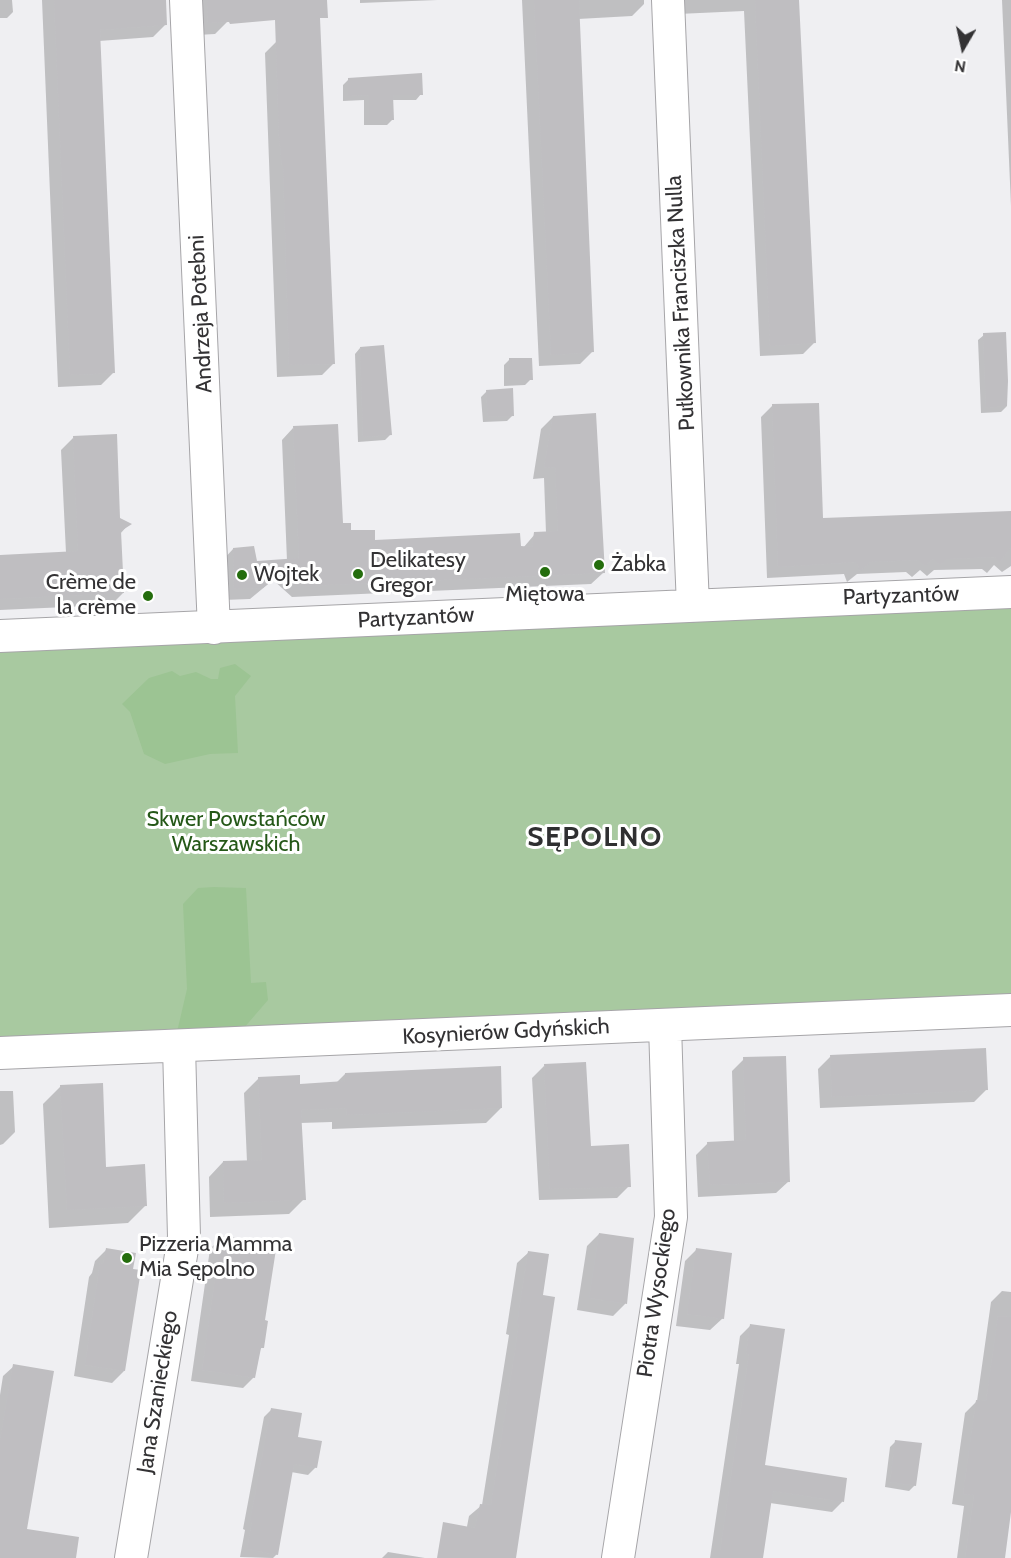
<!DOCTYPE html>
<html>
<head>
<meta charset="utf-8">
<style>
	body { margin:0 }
	#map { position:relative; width:1011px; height:1558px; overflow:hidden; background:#efeff2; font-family:Cabin,sans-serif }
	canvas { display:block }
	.north { position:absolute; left:933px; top:18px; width:60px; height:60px; -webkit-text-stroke:4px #fff; paint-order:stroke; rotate:189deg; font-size:16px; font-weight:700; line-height:24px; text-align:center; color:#333234 }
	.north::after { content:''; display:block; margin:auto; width:21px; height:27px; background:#333234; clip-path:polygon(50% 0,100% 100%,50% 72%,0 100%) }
</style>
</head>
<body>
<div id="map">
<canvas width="1011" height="1558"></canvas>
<div class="north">N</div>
</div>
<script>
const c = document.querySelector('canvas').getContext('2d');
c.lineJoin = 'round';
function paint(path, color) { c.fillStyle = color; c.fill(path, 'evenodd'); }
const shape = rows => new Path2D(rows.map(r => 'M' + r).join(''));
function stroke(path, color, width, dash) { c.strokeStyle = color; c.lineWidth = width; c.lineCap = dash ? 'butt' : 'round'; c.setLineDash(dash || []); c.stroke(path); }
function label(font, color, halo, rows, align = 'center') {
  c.font = font + ' Cabin,sans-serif'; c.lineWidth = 6; c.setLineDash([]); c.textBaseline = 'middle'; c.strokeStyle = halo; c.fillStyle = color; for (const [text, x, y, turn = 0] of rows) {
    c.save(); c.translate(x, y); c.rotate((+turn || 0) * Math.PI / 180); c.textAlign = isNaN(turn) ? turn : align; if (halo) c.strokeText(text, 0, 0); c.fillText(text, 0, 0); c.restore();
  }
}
const green = shape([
	[1011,605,1011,998,0,1039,0,647]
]);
const forest = shape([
	[235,664,251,676,235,696,238,753,210,754,165,764,144,754,130,712,122,704,149,678,172,671,180,676,196,672,211,679,218,679,220,668],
	[214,887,246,888,251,983,266,982,268,1000,243,1029,177,1032,187,989,183,904,198,888]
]);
const shadow = shape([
	[0,0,12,0,13,12,7,18,0,18],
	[42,0,164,0,165,25,153,37,99,41,113,373,101,385,58,387],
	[195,0,318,0,227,22,215,34,197,35],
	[360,0,438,0,360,3],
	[522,0,644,0,644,4,632,16,578,19,592,352,580,364,539,366],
	[677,0,798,0,814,343,803,354,760,356,744,11,678,14],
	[1002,0,1011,0,1011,206],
	[277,41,334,363,322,375,277,377,265,53],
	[348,80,421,94,416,100,391,100,393,119,387,125,364,125,364,100,343,101,343,85],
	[1004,333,1007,406,1001,412,981,413,978,340,984,335],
	[360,348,390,435,385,440,358,442,355,354],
	[509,360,531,379,525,385,504,386,504,365],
	[487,391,513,415,507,421,483,422,481,397],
	[773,405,821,519,1011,513,1011,566,1002,572,994,565,987,573,982,569,934,570,927,576,920,570,912,577,906,572,857,574,847,582,844,574,767,578,761,417],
	[553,417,603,573,591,584,292,597,273,580,250,599,223,600,222,561,233,549,255,563,287,561,282,440,293,428,342,525,350,532,373,541,523,548,535,534,546,533,544,478,533,479,541,429],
	[73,438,119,519,129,524,120,534,123,593,111,605,0,610,0,556,66,553,61,450],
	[830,1057,986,1090,974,1102,820,1108,818,1069],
	[744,1059,789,1181,776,1193,698,1197,696,1155,708,1143,734,1142,732,1071],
	[544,1066,590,1148,629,1186,617,1198,539,1200,532,1078],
	[345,1074,501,1108,486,1123,332,1129,332,1122,300,1123,304,1199,289,1214,210,1217,209,1177,223,1162,247,1162,244,1093,259,1078,299,1085,336,1083],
	[61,1086,105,1168,146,1205,128,1223,49,1228,43,1104],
	[0,1091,13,1091,15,1132,3,1144,0,1145],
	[599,1234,633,1240,625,1304,613,1316,577,1310,587,1246],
	[221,1238,263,1321,262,1347,259,1351,254,1377,243,1388,191,1381,210,1249],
	[107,1249,124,1371,112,1383,74,1376,89,1277,92,1273,95,1261],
	[697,1249,723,1318,710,1330,676,1326,685,1261],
	[529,1252,541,1296,518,1537,464,1542,469,1516,482,1505,509,1335,506,1334,517,1263],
	[1002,1291,1011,1292,1011,1499,1003,1558,957,1558,964,1506,952,1504,965,1413,977,1401,991,1302],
	[750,1326,763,1466,845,1480,842,1502,832,1512,770,1503,762,1558,710,1558,739,1364,736,1364,740,1336],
	[14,1366,25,1530,74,1558,0,1558,0,1395,3,1376],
	[272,1409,296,1438,316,1467,308,1475,291,1472,277,1554,273,1558,240,1557,245,1530,243,1529,264,1417],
	[896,1441,915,1485,909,1491,885,1487,890,1447],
	[388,1552,425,1558,382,1558]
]);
const building = shape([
	[54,0,166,0,167,25,100,30,115,373,70,375],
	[207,0,327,0,328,18,320,18,335,364,289,365,283,165,282,165,279,137,275,20,230,24,229,22,208,23],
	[534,0,579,0,594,352,551,355],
	[755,0,799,0,816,343,770,346],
	[422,73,423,95,393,95,394,120,369,120,369,95,348,96,348,78],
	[1006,332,1008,381,1007,406,986,408,983,333],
	[384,345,392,435,363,437,360,347],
	[509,358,532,358,533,380,509,380],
	[513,388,514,416,488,417,486,390],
	[819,403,823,518,1011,511,1011,547,1000,562,995,557,947,559,940,565,933,559,925,566,918,560,871,562,860,571,856,562,778,567,772,404],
	[596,413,605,573,304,586,286,569,263,588,234,589,233,548,254,546,257,561,299,558,293,426,338,424,343,523,351,523,351,530,375,530,375,540,520,533,521,546,532,547,534,532,558,531,555,467,544,468,553,416],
	[117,434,120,518,132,524,121,531,124,593,0,599,0,555,78,551,73,436],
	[986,1048,988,1090,832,1097,830,1055],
	[786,1056,790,1182,710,1185,707,1142,746,1140,743,1057],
	[586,1062,591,1146,629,1144,631,1187,550,1189,544,1064],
	[501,1066,502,1108,347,1115,346,1108,301,1110,306,1200,224,1203,223,1161,262,1160,258,1077,300,1075,300,1084,345,1081,345,1073],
	[103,1083,106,1167,145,1164,147,1206,67,1210,60,1085],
	[599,1233,634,1238,627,1304,589,1298],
	[221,1236,277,1243,265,1320,268,1321,264,1348,261,1348,255,1378,202,1370],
	[106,1248,136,1253,133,1269,141,1270,125,1371,85,1365,100,1263,103,1264],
	[696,1248,732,1253,724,1319,687,1314],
	[528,1251,549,1254,543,1295,555,1297,516,1558,437,1558,443,1522,475,1528,480,1504,491,1505,519,1324,517,1324],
	[998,1316,1011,1317,1011,1512,1005,1558,965,1558,974,1495,963,1494,976,1400,986,1401],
	[750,1324,785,1329,765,1465,847,1478,844,1502,773,1491,763,1558,719,1558,749,1354,746,1354],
	[13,1364,54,1371,27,1529,79,1537,76,1558,0,1558,0,1440],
	[271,1408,302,1413,298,1437,322,1441,317,1468,294,1464,278,1555,247,1549,252,1522,250,1522],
	[895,1440,922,1443,916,1486,890,1482]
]);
const minor = shape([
	[186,0,214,628],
	[668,0,693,606],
	[0,636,1011,592],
	[0,1053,1011,1010],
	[131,1558,184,1237,179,1046],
	[618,1558,671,1217,665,1025]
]);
const markers = [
	[599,565,6,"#246d0d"],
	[545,572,6,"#246d0d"],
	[358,574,6,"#246d0d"],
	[242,575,6,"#246d0d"],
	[148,596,6,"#246d0d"],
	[127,1258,6,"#246d0d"]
];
const streetNames = [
	["Pułkownika Franciszka Nulla",681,303,-93],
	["Andrzeja Potebni",201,314,-93],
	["Partyzantów",901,596,-2],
	["Partyzantów",416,618,-3],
	["Kosynierów Gdyńskich",506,1032,-3],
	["Piotra Wysockiego",657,1293,-82],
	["Jana Szanieckiego",158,1392,-81]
];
const poiNames = [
	["Delikatesy",370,561],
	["Gregor",370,586],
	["Żabka",611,565],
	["Wojtek",254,575],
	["Crème de",136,583,"right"],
	["la crème",136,608,"right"],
	["Miętowa",545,595,"center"],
	["Pizzeria Mamma",139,1245],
	["Mia Sępolno",139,1270]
];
const parkNames = [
	["Skwer Powstańców",236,820],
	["Warszawskich",236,845]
];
const districtNames = [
	["SĘPOLNO",595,838]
];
paint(green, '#a8c9a0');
paint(forest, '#9cc493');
paint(shadow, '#0003');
paint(building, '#bfbec1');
stroke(minor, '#a6a5a8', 34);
stroke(minor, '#fff', 32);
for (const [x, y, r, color] of markers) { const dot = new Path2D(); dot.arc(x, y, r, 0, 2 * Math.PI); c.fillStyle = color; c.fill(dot); stroke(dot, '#fff', 2); }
label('22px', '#333234', '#fff', streetNames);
label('22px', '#333234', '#fff', poiNames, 'left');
label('22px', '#255818', '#fff', parkNames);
c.letterSpacing = '1.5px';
label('bold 28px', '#2f2f31', '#fff', districtNames);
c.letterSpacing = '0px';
</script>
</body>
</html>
